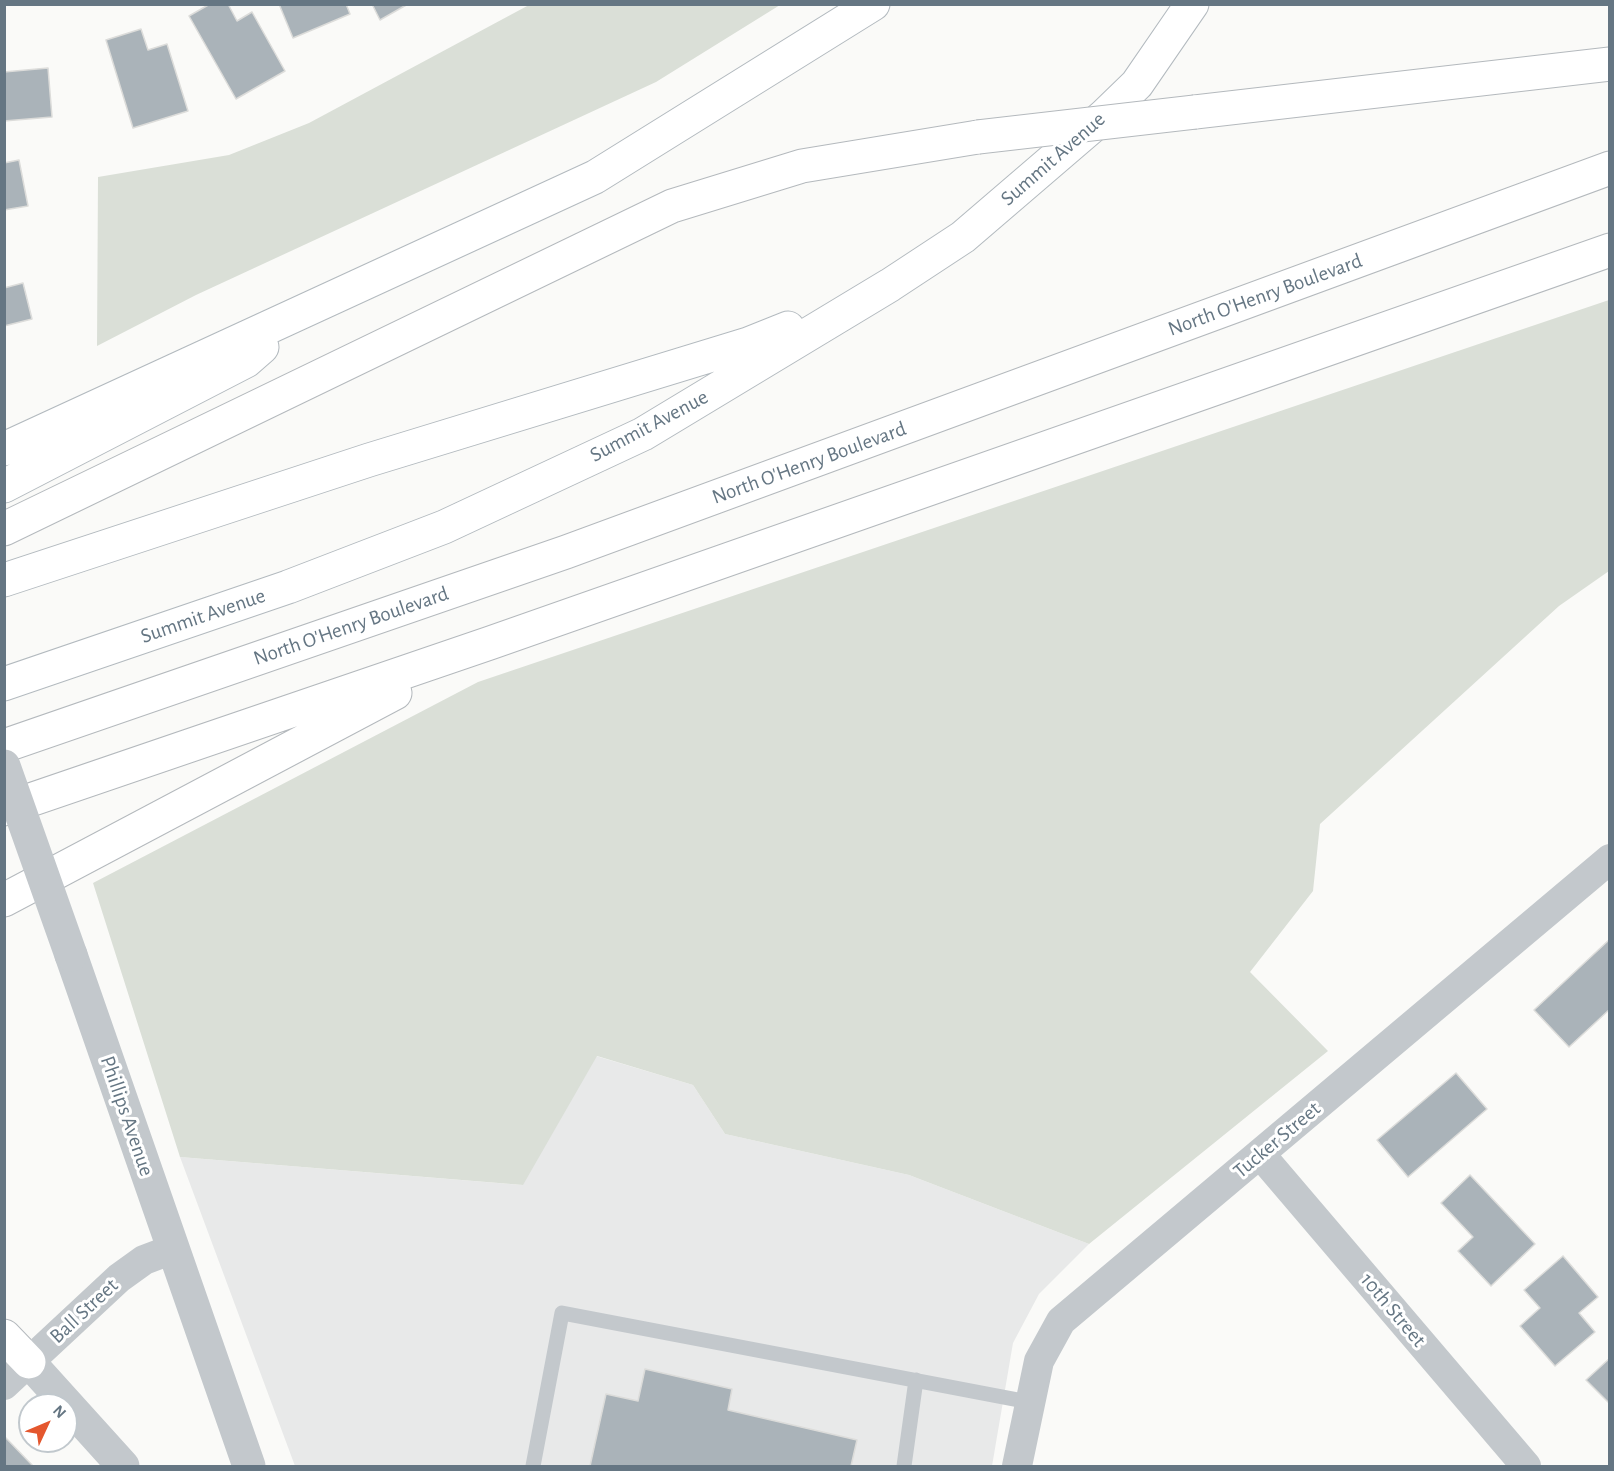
<!DOCTYPE html>
<html>
<head>
<meta charset="utf-8">
<style>
	body { margin:0 }
	#map { position:relative; width:1614px; height:1471px; overflow:hidden; background:#fafaf8; font-family:"Alegreya Sans",sans-serif }
	canvas { display:block }
	.frame { position:absolute; inset:0; border:6px solid #657683; pointer-events:none }
	.north { position:absolute; left:18px; top:1393px; width:60px; height:60px; box-sizing:border-box; background:#fff; border:2px solid #c1c8cd; border-radius:50%; rotate:46deg; font-size:16px; font-weight:700; line-height:24px; text-align:center; color:#657683 }
	.north::after { content:''; display:block; margin:auto; width:21px; height:27px; background:#e4572e; clip-path:polygon(50% 0,100% 100%,50% 72%,0 100%) }
</style>
</head>
<body>
<div id="map">
<canvas width="1614" height="1471"></canvas>
<div class="frame"></div>
<div class="north">N</div>
</div>
<script>
const c = document.querySelector('canvas').getContext('2d');
c.lineJoin = 'round';
function paint(path, color) { c.fillStyle = color; c.fill(path, 'evenodd'); }
const shape = rows => new Path2D(rows.map(r => 'M' + r).join(''));
function stroke(path, color, width, dash) { c.strokeStyle = color; c.lineWidth = width; c.lineCap = dash ? 'butt' : 'round'; c.setLineDash(dash || []); c.stroke(path); }
function label(font, color, halo, rows, align = 'center') {
  c.font = font + ' "Alegreya Sans",sans-serif'; c.lineWidth = 6; c.setLineDash([]); c.textBaseline = 'middle'; c.strokeStyle = halo; c.fillStyle = color; for (const [text, x, y, turn = 0] of rows) {
    c.save(); c.translate(x, y); c.rotate((+turn || 0) * Math.PI / 180); c.textAlign = isNaN(turn) ? turn : align; if (halo) c.strokeText(text, 0, 0); c.fillText(text, 0, 0); c.restore();
  }
}
const built = shape([
	[596,1056,693,1085,725,1134,909,1175,1089,1244,1039,1294,1013,1343,992,1466,295,1466,180,1157,522,1185]
]);
const green = shape([
	[529,5,780,5,656,82,196,295,97,346,98,177,229,155,309,123],
	[1609,300,1609,571,1559,606,1320,824,1313,891,1250,972,1328,1051,1089,1244,909,1175,725,1134,693,1085,597,1056,523,1185,180,1157,93,883,478,682]
]);
const building = shape([
	[210,4,228,4,237,21,252,12,285,71,236,99,189,16,210,4],
	[279,4,346,4,350,14,293,38,279,4],
	[372,4,408,4,380,20,372,4],
	[141,29,148,50,167,44,188,111,133,128,106,40,141,29],
	[48,68,52,117,4,121,4,72,48,68],
	[19,160,28,206,4,210,4,163,19,160],
	[23,283,32,319,4,326,4,288,23,283],
	[1610,939,1610,1009,1569,1047,1534,1010,1610,939],
	[1456,1073,1487,1109,1408,1177,1377,1140,1456,1073],
	[1470,1175,1535,1244,1491,1286,1458,1251,1473,1237,1441,1203,1470,1175],
	[1563,1256,1598,1297,1579,1313,1595,1332,1555,1366,1520,1326,1540,1308,1524,1290,1563,1256],
	[1610,1358,1610,1404,1586,1380,1610,1358],
	[645,1369,732,1389,728,1410,857,1440,851,1466,590,1466,606,1394,638,1401,645,1369],
	[5,1437,33,1466,4,1466,5,1437]
]);
const service = shape([
	[533,1466,562,1313,1029,1402],
	[904,1466,916,1380]
]);
const minor = shape([
	[1260,1154,1526,1466],
	[4,1385,119,1278,144,1260,173,1249],
	[1017,1466,1039,1361,1061,1321,1610,859]
]);
const tertiary = shape([
	[71,955,249,1466],
	[29,1362,123,1466]
]);
const secondary = shape([
	[4,449,595,177,873,4],
	[4,486,246,361,262,347],
	[4,580,369,460,748,344,788,328],
	[4,684,288,587,444,527,643,434,890,285,963,237,1104,116,1137,84,1192,4]
]);
const motorway = shape([
	[1195,112,1610,64],
	[4,529,672,206,802,166,978,137],
	[4,746,566,552,1610,168],
	[4,809,490,643,1610,250],
	[4,900,395,693],
	[4,1336,29,1362]
]);
const tertiaryBridge = shape([
	[4,766,71,955]
]);
const motorwayBridge = shape([
	[978,137,1195,112]
]);
const streetNames = [
	["Summit Avenue",1053,159,-41],
	["North O'Henry Boulevard",1265,295,-20],
	["Summit Avenue",649,426,-28],
	["North O'Henry Boulevard",809,463,-20],
	["Summit Avenue",203,616,-19],
	["North O'Henry Boulevard",351,626,-19],
	["Phillips Avenue",127,1116,71],
	["Tucker Street",1277,1140,-40],
	["10th Street",1393,1310,50],
	["Ball Street",84,1311,-43]
];
paint(built, '#e8e9e9');
paint(green, '#dadfd7');
paint(building, '#aab3b9');
stroke(building, '#dcdcda', 1.5);
stroke(secondary, '#b3babf', 35);
stroke(motorway, '#b4b9bd', 35);
stroke(service, '#c3c8cc', 15);
stroke(minor, '#c3c8cc', 30);
stroke(tertiary, '#c3c8cc', 33);
stroke(secondary, '#fff', 33);
stroke(motorway, '#fff', 33);
stroke(motorwayBridge, '#b4b9bd', 35, []);
stroke(tertiaryBridge, '#c3c8cc', 33);
stroke(motorwayBridge, '#fff', 33);
label('21px', '#657683', '#fff', streetNames);
</script>
</body>
</html>
